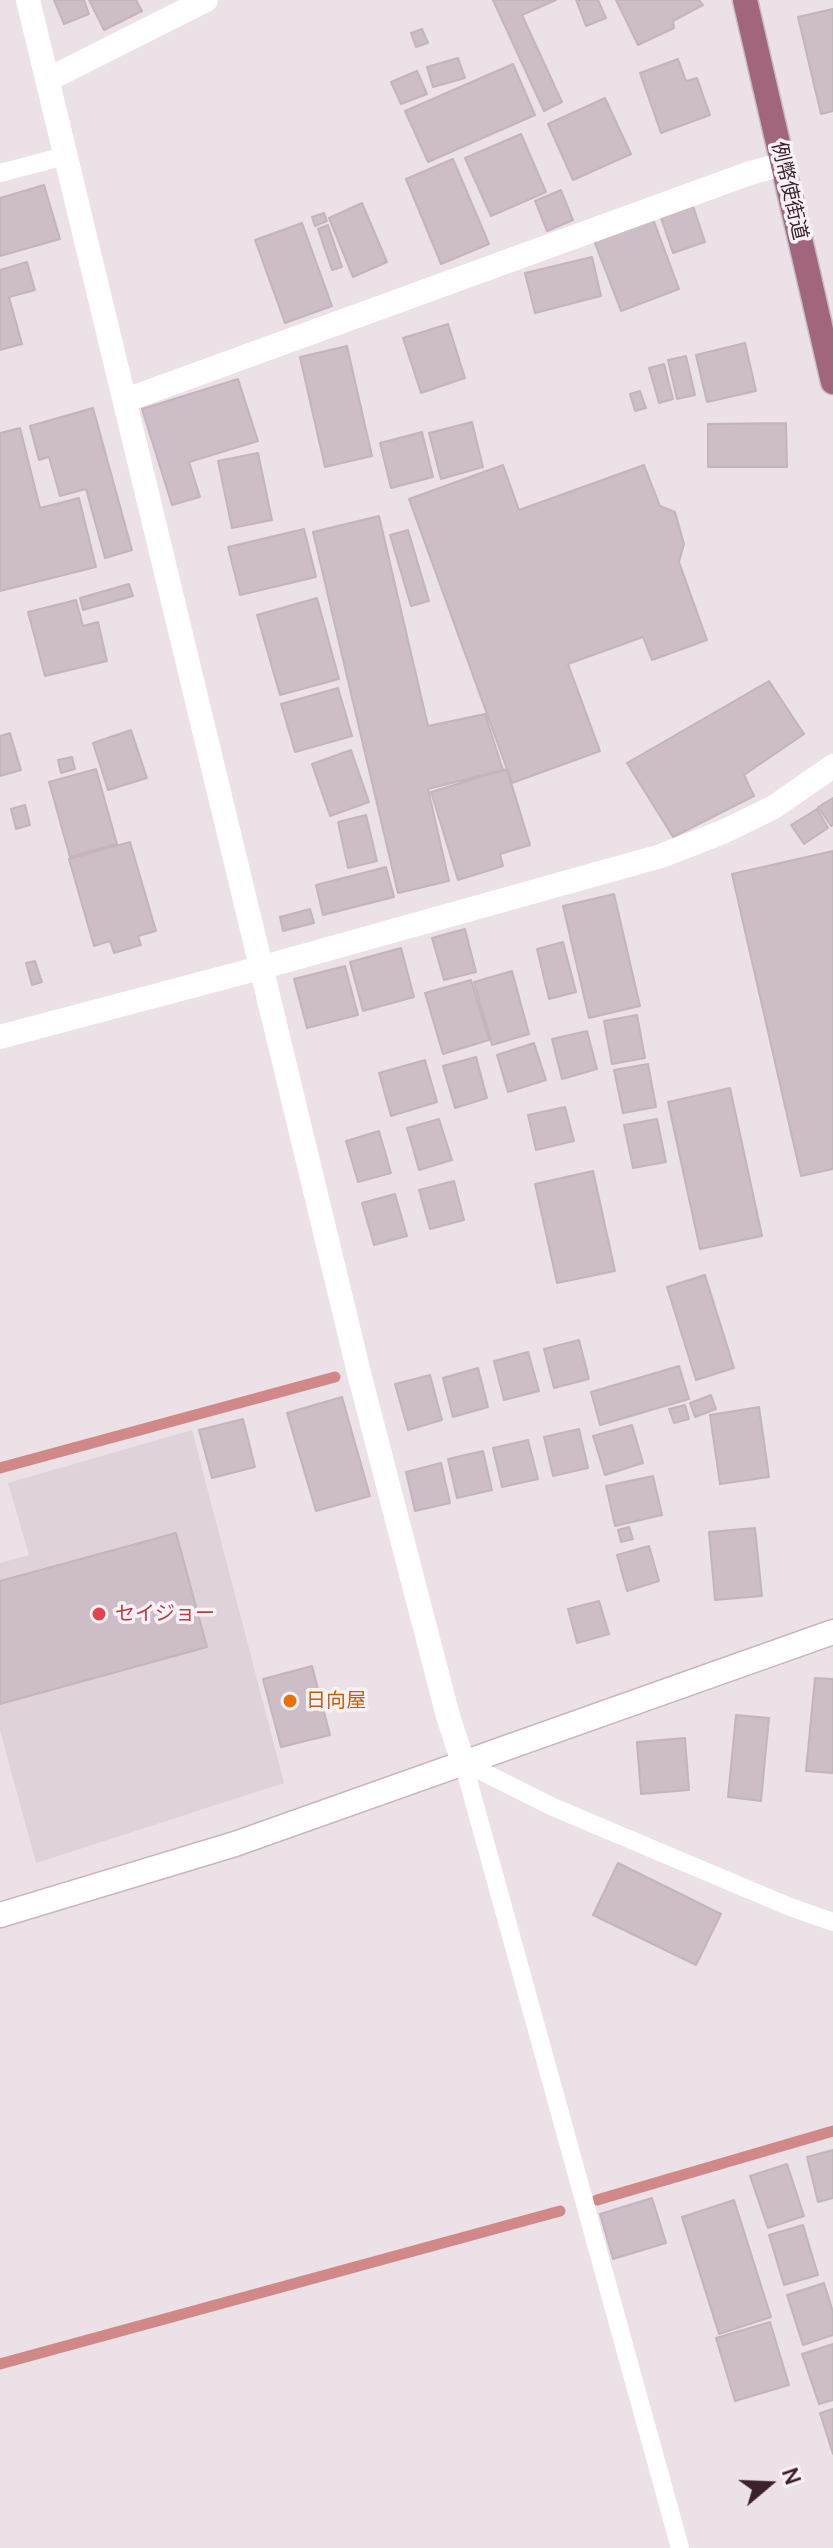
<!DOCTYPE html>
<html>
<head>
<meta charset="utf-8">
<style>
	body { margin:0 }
	#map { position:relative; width:833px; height:2548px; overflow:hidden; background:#ebe1e7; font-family:Manrope,sans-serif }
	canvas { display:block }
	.north { position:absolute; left:729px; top:2444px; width:80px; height:80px; -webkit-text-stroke:6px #f8f1f6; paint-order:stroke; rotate:71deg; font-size:22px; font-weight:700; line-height:32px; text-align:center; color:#3c212c }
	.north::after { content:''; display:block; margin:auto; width:28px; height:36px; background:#3c212c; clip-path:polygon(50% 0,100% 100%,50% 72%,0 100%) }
</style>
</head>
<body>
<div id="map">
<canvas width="833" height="2548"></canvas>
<div class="north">N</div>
</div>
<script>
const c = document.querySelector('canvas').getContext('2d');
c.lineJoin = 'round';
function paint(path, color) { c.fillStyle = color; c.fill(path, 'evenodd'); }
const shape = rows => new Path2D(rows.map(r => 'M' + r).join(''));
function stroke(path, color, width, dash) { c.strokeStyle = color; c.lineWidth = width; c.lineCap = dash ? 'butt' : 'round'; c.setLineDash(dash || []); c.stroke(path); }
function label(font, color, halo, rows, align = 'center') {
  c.font = font + ' Manrope,"Noto Sans JP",sans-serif'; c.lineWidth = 7; c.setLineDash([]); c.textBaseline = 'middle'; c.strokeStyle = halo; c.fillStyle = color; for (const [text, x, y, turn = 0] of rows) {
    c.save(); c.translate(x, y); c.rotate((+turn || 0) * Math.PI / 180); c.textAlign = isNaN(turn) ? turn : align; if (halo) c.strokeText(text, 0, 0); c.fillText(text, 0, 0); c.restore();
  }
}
const built = shape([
	[192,1430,284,1783,36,1863,0,1730,0,1563,29,1555,8,1483]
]);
const stream = shape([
	[0,1468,335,1377],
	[597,2200,833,2131],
	[0,2364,560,2211]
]);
const building = shape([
	[54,0,84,0,89,14,64,24,54,0],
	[89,0,136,0,142,11,104,30,89,0],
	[493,0,556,0,522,15,562,102,544,111,493,0],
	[576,0,598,0,606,18,586,26,576,0],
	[616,0,699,0,703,5,673,21,674,28,638,45,616,0],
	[833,9,833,111,821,114,798,17,833,9],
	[422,29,428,43,416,47,411,33,422,29],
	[458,58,465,78,433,87,427,67,458,58],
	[678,59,686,81,697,78,710,115,661,133,640,73,678,59],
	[513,64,535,115,428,162,405,111,513,64],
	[417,71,427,94,401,104,391,82,417,71],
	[605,98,631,154,573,180,548,124,605,98],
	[521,134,546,192,491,216,465,158,521,134],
	[453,159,489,244,441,264,406,179,453,159],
	[44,185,60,239,0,256,0,198,44,185],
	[561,190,573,220,547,231,535,201,561,190],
	[362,203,387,262,353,277,329,218,362,203],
	[692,203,705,242,673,253,660,215,692,203],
	[324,213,327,221,315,226,312,217,324,213],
	[652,216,679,289,621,311,593,238,652,216],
	[302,223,332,306,285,323,255,240,302,223],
	[328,225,342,267,332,270,318,229,328,225],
	[592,257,601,296,535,313,525,273,592,257],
	[27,262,35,290,9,297,22,344,0,350,0,270,27,262],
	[448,324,465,378,421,393,403,338,448,324],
	[745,343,756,391,707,402,696,355,745,343],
	[347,346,372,456,325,467,300,357,347,346],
	[686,356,695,395,677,399,668,360,686,356],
	[664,364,673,399,659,403,649,368,664,364],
	[238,379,258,441,189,462,200,497,172,505,142,409,238,379],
	[640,391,646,408,635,411,630,394,640,391],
	[93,408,132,550,105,558,86,489,60,496,49,457,39,460,30,426,93,408],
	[472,422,483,467,441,479,429,433,472,422],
	[786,423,787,467,708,467,708,424,786,423],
	[20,428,40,508,79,498,96,567,0,591,0,433,20,428],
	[422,432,433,477,391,488,380,443,422,432],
	[258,453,272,520,232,528,218,461,258,453],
	[503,465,519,510,644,465,660,506,675,512,684,544,679,562,707,640,652,660,643,637,568,664,600,751,512,783,409,499,503,465],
	[379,516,428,726,485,714,503,770,428,789,449,881,398,893,313,532,379,516],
	[304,529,316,577,240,595,228,547,304,529],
	[408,530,429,601,411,606,390,535,408,530],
	[129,584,133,596,83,610,80,598,129,584],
	[317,598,339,679,280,695,257,615,317,598],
	[76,600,83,626,98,622,107,661,45,676,28,612,76,600],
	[769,681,804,734,744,775,754,796,673,837,627,763,769,681],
	[338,688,352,736,295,752,281,704,338,688],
	[131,730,147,778,108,790,93,743,131,730],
	[10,733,21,770,0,776,0,736,10,733],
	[351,750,369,802,330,816,312,764,351,750],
	[72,757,75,769,61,773,58,760,72,757],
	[96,769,117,844,70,857,49,782,96,769],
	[507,769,530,845,500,854,503,866,458,880,431,792,507,769],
	[833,798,833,825,831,826,818,807,833,798],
	[25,805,30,825,16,829,11,809,25,805],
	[817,809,828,828,804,844,791,825,817,809],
	[366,815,377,861,348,868,338,822,366,815],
	[130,842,156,931,138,936,141,945,114,953,110,941,94,946,69,859,130,842],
	[833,851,833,1169,801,1176,732,874,833,851],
	[386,867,394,897,323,915,316,885,386,867],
	[614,894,640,1006,589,1018,563,906,614,894],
	[310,909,314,923,283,931,280,917,310,909],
	[465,929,476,972,444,980,432,938,465,929],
	[563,942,576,992,549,999,537,949,563,942],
	[401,948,414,997,363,1011,350,962,401,948],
	[35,961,42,982,32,985,26,963,35,961],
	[345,966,358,1015,307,1028,294,979,345,966],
	[512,971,529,1034,492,1045,474,982,512,971],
	[471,980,489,1040,443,1054,425,993,471,980],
	[637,1015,645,1058,612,1064,604,1021,637,1015],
	[587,1031,597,1069,562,1079,552,1039,587,1031],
	[534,1043,546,1080,508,1092,497,1055,534,1043],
	[476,1057,487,1098,455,1108,443,1066,476,1057],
	[425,1060,437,1102,391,1116,379,1073,425,1060],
	[648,1064,656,1107,623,1113,614,1070,648,1064],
	[730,1088,762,1236,700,1249,668,1102,730,1088],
	[565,1107,574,1141,536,1150,528,1115,565,1107],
	[439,1119,452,1160,419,1170,407,1128,439,1119],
	[657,1119,666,1162,633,1168,624,1125,657,1119],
	[379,1131,391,1173,358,1182,346,1141,379,1131],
	[593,1171,615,1271,557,1283,535,1184,593,1171],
	[454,1181,464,1220,430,1229,419,1190,454,1181],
	[395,1194,407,1236,374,1245,362,1203,395,1194],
	[705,1275,734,1368,696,1380,667,1287,705,1275],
	[579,1340,589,1379,554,1388,544,1349,579,1340],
	[528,1352,539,1391,504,1400,494,1361,528,1352],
	[679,1366,689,1399,600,1425,591,1392,679,1366],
	[478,1368,488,1407,453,1417,443,1378,478,1368],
	[430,1375,442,1420,408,1430,395,1384,430,1375],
	[711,1395,716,1409,695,1417,690,1403,711,1395],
	[342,1397,370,1496,316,1511,287,1413,342,1397],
	[685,1405,689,1419,674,1423,669,1409,685,1405],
	[759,1407,769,1477,720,1484,710,1415,759,1407],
	[243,1419,255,1467,212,1478,199,1430,243,1419],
	[632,1425,643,1463,605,1475,593,1436,632,1425],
	[579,1429,588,1468,553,1476,544,1437,579,1429],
	[528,1440,538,1479,502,1487,493,1448,528,1440],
	[483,1451,492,1490,457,1498,448,1459,483,1451],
	[441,1463,450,1503,415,1511,406,1472,441,1463],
	[653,1476,662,1515,615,1526,606,1486,653,1476],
	[629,1527,633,1539,621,1542,618,1530,629,1527],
	[755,1528,762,1596,715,1600,709,1532,755,1528],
	[176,1533,207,1647,0,1704,0,1581,176,1533],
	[649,1546,659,1581,627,1591,617,1555,649,1546],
	[599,1601,609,1634,577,1643,568,1609,599,1601],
	[312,1666,330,1735,281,1747,263,1679,312,1666],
	[815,1678,833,1679,833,1773,806,1771,815,1678],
	[736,1715,769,1718,761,1801,728,1797,736,1715],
	[685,1738,689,1790,641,1794,637,1742,685,1738],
	[618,1863,721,1914,696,1965,593,1915,618,1863],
	[833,2150,833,2198,818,2202,807,2157,833,2150],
	[787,2164,804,2216,768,2228,750,2176,787,2164],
	[652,2198,666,2243,613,2259,600,2214,652,2198],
	[734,2200,771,2317,719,2334,682,2217,734,2200],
	[803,2225,818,2275,784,2285,769,2235,803,2225],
	[824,2283,833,2312,833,2335,803,2345,787,2295,824,2283],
	[770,2322,789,2385,735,2401,716,2338,770,2322],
	[833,2344,833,2400,819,2404,802,2354,833,2344],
	[833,2409,833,2454,820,2413,833,2409]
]);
const lane = shape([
	[0,173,65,156],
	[463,1762,680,2548],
	[463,1762,553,1807,790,1907,833,1922]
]);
const street = shape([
	[28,0,360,1377,448,1716,463,1762],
	[49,79,206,0],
	[126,400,750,173,783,164],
	[0,1037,260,968,661,856,725,831,774,807,833,766]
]);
const secondary = shape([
	[0,1915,235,1844,833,1632]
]);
const primary = shape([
	[745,0,833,382]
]);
const markers = [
	[99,1614,8,"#e0444e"],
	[290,1701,8,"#e8710a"]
];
const streetNames = [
	["例幣使街道",789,191,77]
];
const healthNames = [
	["セイジョー",115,1614]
];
const foodNames = [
	["日向屋",306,1701]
];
paint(built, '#dfd2d9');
stroke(stream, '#d18888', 11);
paint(building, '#ccbdc6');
stroke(building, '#c5b3bd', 2);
stroke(secondary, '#cbb4c0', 27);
stroke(primary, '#c4bcc0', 27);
stroke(lane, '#fff', 18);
stroke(street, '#fff', 24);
stroke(secondary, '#fff', 24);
stroke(primary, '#a1657e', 24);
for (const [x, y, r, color] of markers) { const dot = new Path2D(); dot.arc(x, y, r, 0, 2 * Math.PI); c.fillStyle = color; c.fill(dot); stroke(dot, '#f8f1f6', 3); }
label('20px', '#3c212c', '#f8f1f6', streetNames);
label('20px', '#be3a42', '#f8f1f6', healthNames, 'left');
label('20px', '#c56008', '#f8f1f6', foodNames, 'left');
</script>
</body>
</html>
